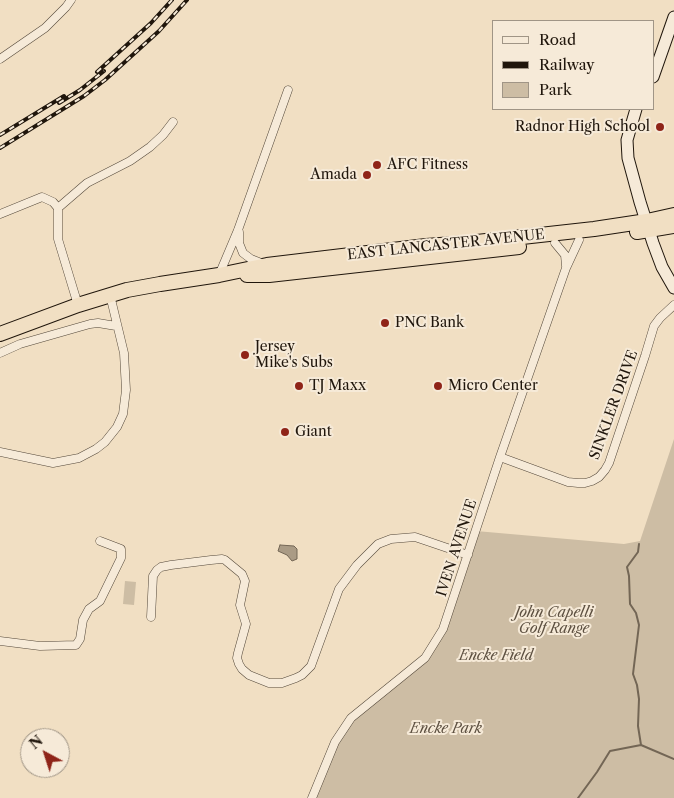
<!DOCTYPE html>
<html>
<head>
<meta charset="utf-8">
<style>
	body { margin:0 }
	#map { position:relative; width:674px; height:798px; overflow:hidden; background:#f1dfc3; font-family:"Libre Caslon Text",serif }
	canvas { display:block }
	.legend { position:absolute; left:492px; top:20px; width:162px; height:90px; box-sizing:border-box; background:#f6ead8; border:1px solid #a09586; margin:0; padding:6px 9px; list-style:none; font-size:15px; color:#20160c }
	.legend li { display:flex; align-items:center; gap:10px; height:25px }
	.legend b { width:25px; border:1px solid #a09586 }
	.north { position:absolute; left:20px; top:728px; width:50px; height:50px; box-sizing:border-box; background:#f6ead8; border:1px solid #a09586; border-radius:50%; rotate:320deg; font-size:14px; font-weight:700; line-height:20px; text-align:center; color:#20160c }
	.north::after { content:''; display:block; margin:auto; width:18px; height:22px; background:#8f2418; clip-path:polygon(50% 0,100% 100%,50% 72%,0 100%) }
</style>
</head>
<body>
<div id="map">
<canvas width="674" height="798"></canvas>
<ul class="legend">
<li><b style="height:6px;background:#f6ead8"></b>Road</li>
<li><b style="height:6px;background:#20160c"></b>Railway</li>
<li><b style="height:14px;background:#cdbda4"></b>Park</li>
</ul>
<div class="north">N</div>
</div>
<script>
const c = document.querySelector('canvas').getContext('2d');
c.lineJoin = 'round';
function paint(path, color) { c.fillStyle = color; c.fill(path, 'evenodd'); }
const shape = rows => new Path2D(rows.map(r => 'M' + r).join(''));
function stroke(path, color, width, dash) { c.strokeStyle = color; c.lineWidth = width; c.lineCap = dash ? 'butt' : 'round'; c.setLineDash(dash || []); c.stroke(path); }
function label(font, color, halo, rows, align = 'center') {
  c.font = font + ' "Libre Caslon Text",serif'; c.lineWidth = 4; c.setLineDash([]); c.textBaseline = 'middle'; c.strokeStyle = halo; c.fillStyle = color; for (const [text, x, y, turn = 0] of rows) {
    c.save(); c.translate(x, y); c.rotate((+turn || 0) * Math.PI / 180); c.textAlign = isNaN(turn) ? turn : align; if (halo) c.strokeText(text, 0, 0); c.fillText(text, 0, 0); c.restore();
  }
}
const green = shape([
	[674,439,674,798,312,798,335,742,351,718,425,658,443,629,476,531,624,544,640,541],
	[125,581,136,582,134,605,123,604]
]);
const water = shape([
	[280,545,294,546,297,549,297,559,292,561,287,555,278,551,280,545]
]);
const stream = shape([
	[639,544,638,552,627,567,629,576,630,604,636,613,639,625,633,674,637,685,639,699,638,726,641,745],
	[578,798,597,772,610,751,641,745,674,759]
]);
const street = shape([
	[0,59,45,28,66,7,71,0],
	[0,214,42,197,53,202,58,208],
	[239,232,239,243,243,253,251,259,261,263],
	[555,243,565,255,566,266],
	[219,275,238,230,288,90],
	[78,305,58,239,58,208,87,183,130,161,150,147,163,135,173,122],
	[0,353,20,344,90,324,98,323,116,326],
	[0,452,53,463,79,458,96,449,105,442,117,427,123,414,126,390,124,353,110,295],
	[500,457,568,482,578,483,585,483,592,481,599,477,605,470,609,463,645,356,654,326,660,318,674,305],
	[151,617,153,576,157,570,161,567,171,565,211,560,222,559,225,560,242,574,245,581,240,605,246,624,238,653,237,658,239,664,242,669,249,675,269,683,282,683,296,678,302,675,311,666,339,589,357,565,378,544,391,539,415,537,468,555],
	[0,641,40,646,76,645,80,639,83,620,89,609,100,601,121,558,121,549,100,541],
	[312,798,335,742,351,718,425,658,443,629,500,457,566,268,579,240]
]);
const secondary = shape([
	[653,77,674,17],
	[636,109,627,140,628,158,640,202,653,243,662,267,674,288]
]);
const highway = shape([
	[637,232,674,226],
	[247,275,269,275,519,247],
	[0,334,78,305,127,290,160,284,219,275,267,265,426,246,468,243,594,229,647,221,674,215]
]);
const rail = shape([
	[97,72,151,23,172,0],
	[59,103,80,90,104,71],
	[0,135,64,96],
	[0,148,84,96,105,80,159,31,187,0]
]);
const markers = [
	[660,127,5,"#8f2418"],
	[377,165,5,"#8f2418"],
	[367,175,5,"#8f2418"],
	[385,323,5,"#8f2418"],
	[245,355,5,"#8f2418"],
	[299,386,5,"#8f2418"],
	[438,386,5,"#8f2418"],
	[285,432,5,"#8f2418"]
];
const poiNames = [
	["Radnor High School",650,127,"right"],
	["AFC Fitness",387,165],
	["Amada",357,175,"right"],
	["PNC Bank",395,323],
	["Jersey",255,347],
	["Mike's Subs",255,363],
	["TJ Maxx",309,386],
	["Micro Center",448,386],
	["Giant",295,432]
];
const streetNames = [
	["EAST LANCASTER AVENUE",446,245,-6],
	["SINKLER DRIVE",614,405,-70],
	["IVEN AVENUE",457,548,-72]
];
const parkNames = [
	["John Capelli",554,613],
	["Golf Range",554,629],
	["Encke Field",496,656],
	["Encke Park",446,729]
];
paint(green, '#cdbda4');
paint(water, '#aa9b85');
stroke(water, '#736655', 1);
stroke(stream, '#736655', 2);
stroke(street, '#54483a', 9);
stroke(secondary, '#20160c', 13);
stroke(highway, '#20160c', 16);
stroke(street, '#f6ead8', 8);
stroke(secondary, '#f6ead8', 11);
stroke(highway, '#f1dfc3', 14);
stroke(rail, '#20160c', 4);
stroke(rail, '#f6ead8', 2, [5.5]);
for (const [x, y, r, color] of markers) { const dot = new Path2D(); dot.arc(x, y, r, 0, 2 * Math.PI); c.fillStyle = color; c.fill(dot); stroke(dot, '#f6ead8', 2); }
label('14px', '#20160c', '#f6ead8', poiNames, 'left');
label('14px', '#20160c', '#f6ead8', streetNames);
label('italic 14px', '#5d5041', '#f6ead8', parkNames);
</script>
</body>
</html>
